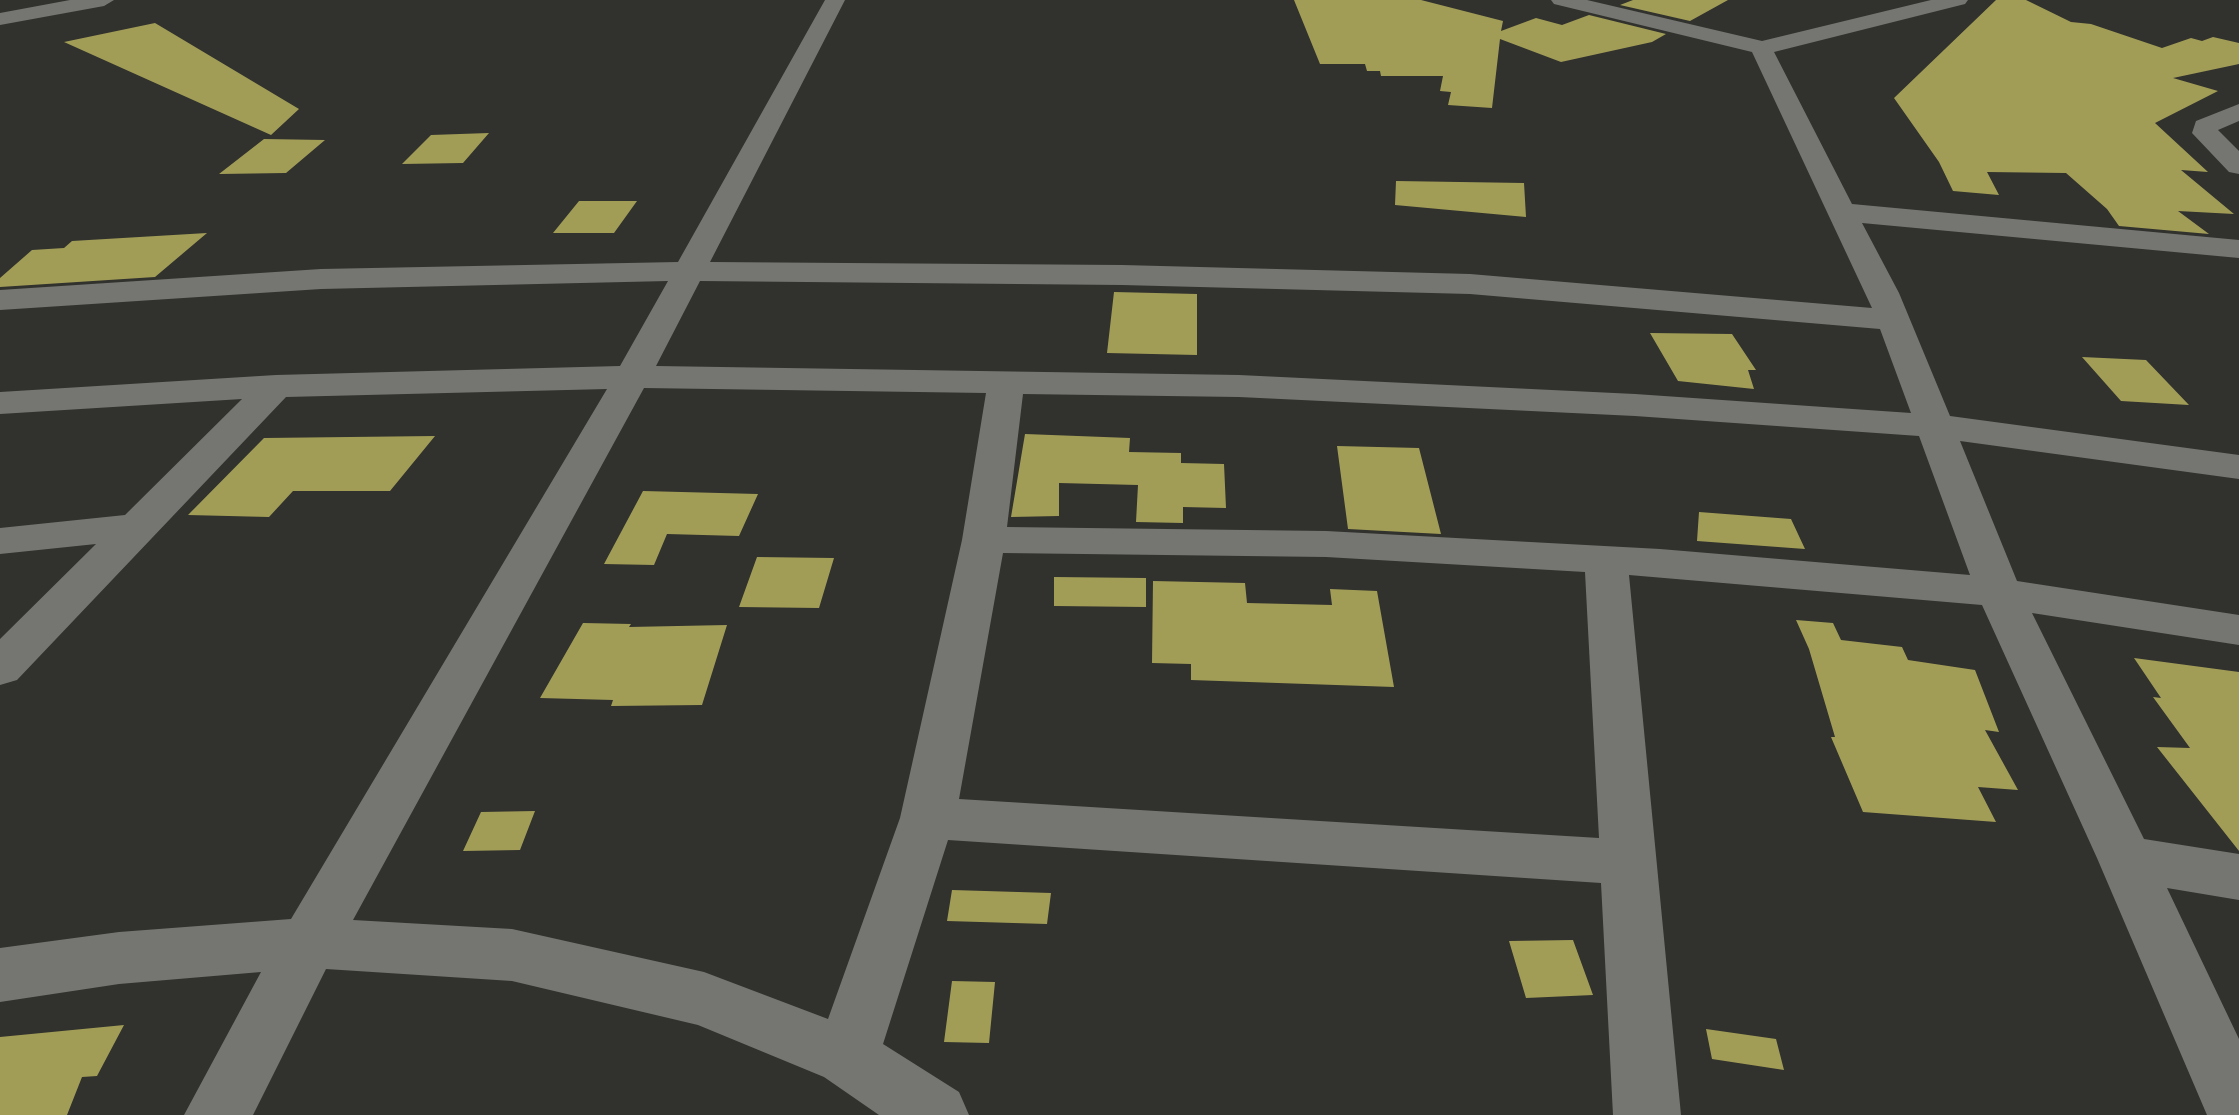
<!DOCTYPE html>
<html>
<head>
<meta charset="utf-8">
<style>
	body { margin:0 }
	canvas { display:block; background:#31312d }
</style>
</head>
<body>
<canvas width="2239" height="1115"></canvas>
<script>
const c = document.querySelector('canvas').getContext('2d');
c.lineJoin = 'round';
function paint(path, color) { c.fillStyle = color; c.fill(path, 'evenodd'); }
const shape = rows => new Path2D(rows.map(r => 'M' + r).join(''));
const building = shape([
	[1294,0,1421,0,1503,21,1501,31,1536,18,1562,25,1589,15,1666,34,1652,42,1561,62,1500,39,1492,108,1448,105,1451,92,1440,91,1443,76,1381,76,1380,71,1367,71,1365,64,1320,64],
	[1633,0,1728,0,1690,21,1620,5],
	[1996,0,2026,0,2071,22,2091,24,2162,48,2191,38,2202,41,2213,37,2239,43,2239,64,2173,78,2218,91,2155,123,2208,172,2181,170,2234,214,2178,211,2209,234,2119,226,2107,209,2066,173,1987,172,1999,195,1953,191,1939,162,1894,98],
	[155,23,299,109,271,135,64,42],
	[489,133,463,163,402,164,431,135],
	[264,139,325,140,286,173,219,174],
	[1396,181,1524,183,1526,217,1395,205],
	[579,201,637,201,614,233,553,233],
	[207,233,155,277,0,287,0,278,32,250,64,248,72,241],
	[1114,292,1197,294,1197,355,1107,353],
	[1650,333,1732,334,1756,370,1748,370,1754,389,1678,381],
	[2082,357,2146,360,2189,405,2121,401],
	[1025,434,1130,438,1129,452,1181,453,1181,463,1224,464,1226,508,1183,507,1183,523,1136,522,1138,485,1059,483,1059,516,1011,517],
	[435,436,390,491,293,491,269,517,188,515,264,438],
	[1337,446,1419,448,1441,534,1348,529],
	[643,491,758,494,739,536,667,534,654,565,604,564],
	[1699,512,1791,519,1805,549,1697,541],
	[757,557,834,558,819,608,739,607],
	[1054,577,1146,578,1146,607,1054,606],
	[1153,581,1245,583,1247,603,1332,605,1330,589,1377,591,1394,687,1191,680,1191,664,1152,663],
	[1796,620,1833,623,1841,640,1902,647,1908,660,1975,670,1999,732,1985,730,2018,790,1978,787,1996,822,1863,812,1831,737,1835,737,1809,649],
	[583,623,631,624,629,627,727,625,702,705,611,706,613,700,540,698],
	[2134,658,2239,672,2239,851,2157,747,2190,748,2153,697,2161,698],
	[535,811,520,850,463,851,481,812],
	[952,890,1051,893,1047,924,947,921],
	[1573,940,1593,995,1526,998,1509,941],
	[952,981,995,982,989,1043,944,1042],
	[124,1025,97,1076,82,1077,67,1115,0,1115,0,1037],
	[1706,1029,1776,1039,1784,1070,1712,1059]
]);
const minor = shape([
	[70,0,114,0,104,6,0,25,0,13,70,0],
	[825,0,845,0,710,262,1122,265,1470,274,1872,308,1752,52,1554,4,1551,0,1587,0,1762,41,1931,0,1968,0,1965,4,1774,52,1852,204,2239,240,2239,258,1862,223,1899,293,1950,416,2239,455,2239,479,1960,441,2017,581,2239,615,2239,645,2032,613,2144,839,2239,854,2239,900,2167,888,2239,1039,2239,1115,2207,1115,2097,858,1982,605,1629,575,1681,1115,1613,1115,1601,883,948,840,883,1044,959,1092,969,1115,879,1115,824,1077,698,1025,512,981,326,969,253,1115,184,1115,261,972,119,984,0,1002,0,948,119,932,291,919,607,389,286,397,17,680,0,685,0,639,96,544,0,554,0,528,125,515,242,399,0,414,0,392,276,375,620,366,668,281,321,289,0,310,0,290,321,269,678,262,825,0],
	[700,281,1122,285,1470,294,1880,329,1911,413,1635,394,1239,375,656,366,700,281],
	[644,388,986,393,962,540,900,818,828,1019,704,972,512,929,353,920,644,388],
	[1023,394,1239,397,1635,416,1919,436,1970,575,1660,549,1326,531,1007,527,1023,394],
	[1003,553,1326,557,1585,572,1599,838,959,799,1003,553],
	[2239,104,2239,121,2218,130,2239,151,2239,174,2229,172,2192,133,2196,121,2239,104]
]);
paint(building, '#a19d57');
paint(minor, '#757572');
</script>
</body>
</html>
